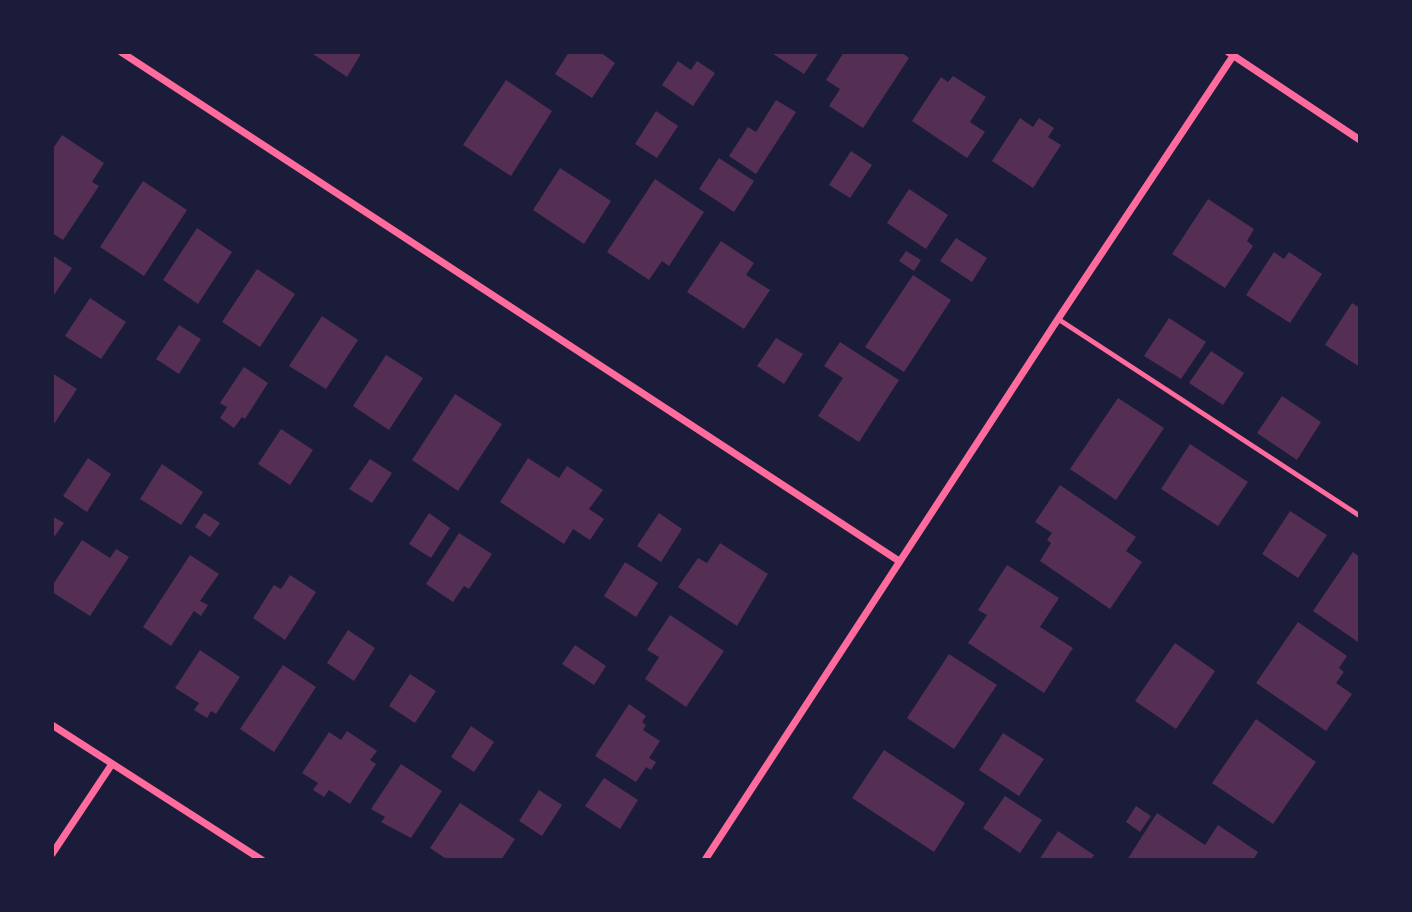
<!DOCTYPE html>
<html>
<head>
<meta charset="utf-8">
<style>
	body { margin:0 }
	#map { position:relative; width:1412px; height:912px; overflow:hidden; background:#1b1b3a; font-family:Figtree,sans-serif }
	canvas { display:block }
	.frame { position:absolute; inset:0; border:54px solid #1b1b3a; pointer-events:none }
</style>
</head>
<body>
<div id="map">
<canvas width="1412" height="912"></canvas>
<div class="frame"></div>
</div>
<script>
const c = document.querySelector('canvas').getContext('2d');
c.lineJoin = 'round';
function paint(path, color) { c.fillStyle = color; c.fill(path, 'evenodd'); }
const shape = rows => new Path2D(rows.map(r => 'M' + r).join(''));
function stroke(path, color, width, dash) { c.strokeStyle = color; c.lineWidth = width; c.lineCap = dash ? 'butt' : 'round'; c.setLineDash(dash || []); c.stroke(path); }
const building = shape([
	[310,52,362,52,347,77],
	[569,52,600,52,615,63,592,98,555,74],
	[770,52,819,52,804,74],
	[844,52,901,52,909,58,863,128,829,106,840,89,826,80],
	[678,61,691,70,697,61,715,73,693,106,662,85],
	[953,76,986,97,970,122,985,132,967,158,912,121,941,77,948,82],
	[506,80,552,111,511,176,463,145],
	[776,100,796,112,756,174,729,156,748,127,756,132],
	[656,111,678,126,657,158,635,144],
	[1020,118,1033,127,1039,118,1054,128,1048,137,1061,145,1033,188,992,161],
	[62,135,104,163,92,182,99,186,63,240,52,233,52,150],
	[851,151,872,165,850,198,829,185],
	[719,158,754,181,734,212,699,189],
	[560,168,611,201,584,244,533,210],
	[655,179,704,212,669,266,662,261,649,280,607,252],
	[143,181,187,210,144,276,100,247],
	[909,189,948,215,926,249,887,223],
	[1208,199,1254,229,1247,241,1253,246,1225,288,1172,254],
	[197,228,232,252,198,304,163,280],
	[956,238,987,258,972,282,940,261],
	[721,241,754,263,746,275,770,290,744,329,687,292],
	[906,251,921,260,914,271,899,261],
	[1274,252,1284,259,1289,252,1322,274,1290,323,1246,295],
	[52,255,72,268,52,298],
	[257,269,295,294,260,347,222,322],
	[913,275,951,300,904,372,865,347],
	[90,298,126,322,101,359,65,336],
	[1352,303,1360,308,1360,367,1325,345],
	[322,316,358,340,326,389,289,366],
	[1169,318,1206,342,1181,379,1144,356],
	[179,325,201,339,179,374,156,359],
	[776,338,803,354,784,384,757,366],
	[840,342,899,380,859,442,818,416,843,378,824,366],
	[1211,351,1244,373,1223,405,1189,383],
	[386,355,423,378,389,430,353,406],
	[244,367,268,383,245,419,242,417,234,428,220,418,227,407,220,403],
	[52,373,77,389,52,427],
	[455,394,502,424,458,491,412,460],
	[1282,396,1321,422,1297,460,1257,433],
	[1118,398,1164,428,1116,500,1070,469],
	[281,429,313,450,290,485,258,464],
	[1190,444,1248,482,1218,526,1161,489],
	[88,458,111,474,87,512,63,496],
	[528,458,559,478,567,466,603,490,589,509,604,519,590,540,573,529,564,544,500,502],
	[370,459,392,473,372,503,349,489],
	[162,464,203,492,181,525,140,499],
	[1060,485,1136,537,1126,551,1142,562,1110,609,1040,561,1051,543,1047,540,1052,533,1035,522],
	[1290,511,1327,535,1298,578,1262,554],
	[204,513,220,523,210,537,195,527],
	[429,513,450,528,431,558,409,544],
	[659,513,682,529,661,562,637,546],
	[52,516,64,523,52,540],
	[459,533,492,554,469,589,464,586,453,602,426,584],
	[82,540,110,558,116,549,129,557,90,616,52,592,52,586],
	[720,543,768,574,737,626,678,587,698,558,707,563],
	[1353,552,1360,557,1358,642,1313,611],
	[190,555,219,574,200,601,208,605,201,616,194,611,171,646,143,627],
	[625,562,658,583,636,617,604,596],
	[1007,565,1059,598,1040,627,1073,648,1044,693,968,643,987,615,978,610],
	[290,575,316,592,285,640,253,618,274,585,281,589],
	[670,615,724,651,686,707,645,679,659,657,647,650],
	[1298,622,1347,656,1339,668,1344,672,1336,683,1352,694,1326,731,1256,683],
	[348,630,375,648,354,681,327,663],
	[1175,643,1215,671,1176,729,1135,701],
	[575,645,606,666,594,685,562,664],
	[200,650,240,677,216,714,211,711,207,718,194,710,199,703,175,688],
	[949,654,997,685,954,749,907,718],
	[283,665,316,687,274,752,240,729],
	[410,674,436,691,415,723,389,706],
	[629,704,646,716,642,722,646,725,643,730,660,741,649,758,656,762,651,770,646,767,636,782,595,756],
	[1256,719,1316,762,1273,824,1212,783],
	[471,726,494,742,474,772,451,757],
	[347,731,377,751,370,760,376,764,350,804,329,790,324,797,313,790,318,783,302,773,329,732,341,740],
	[1003,733,1044,759,1019,796,979,770],
	[884,750,965,803,934,852,852,798],
	[401,764,442,791,411,838,381,822,385,817,371,809],
	[604,778,638,800,620,829,585,806],
	[539,790,562,805,542,836,519,821],
	[1005,796,1042,820,1020,853,983,828],
	[460,803,515,839,501,860,448,860,430,848],
	[1136,806,1151,816,1140,832,1126,822],
	[1157,813,1205,845,1218,825,1258,852,1253,860,1127,860],
	[1058,831,1094,855,1091,860,1039,860]
]);
const service = shape([
	[1058,319,1360,516]
]);
const minor = shape([
	[121,52,899,561],
	[1228,52,1360,140],
	[52,725,262,860],
	[52,854,112,764],
	[705,860,1058,319,1233,56]
]);
paint(building, '#542f53');
stroke(service, '#ff6b9d', 5);
stroke(minor, '#ff6b9d', 7);
</script>
</body>
</html>
